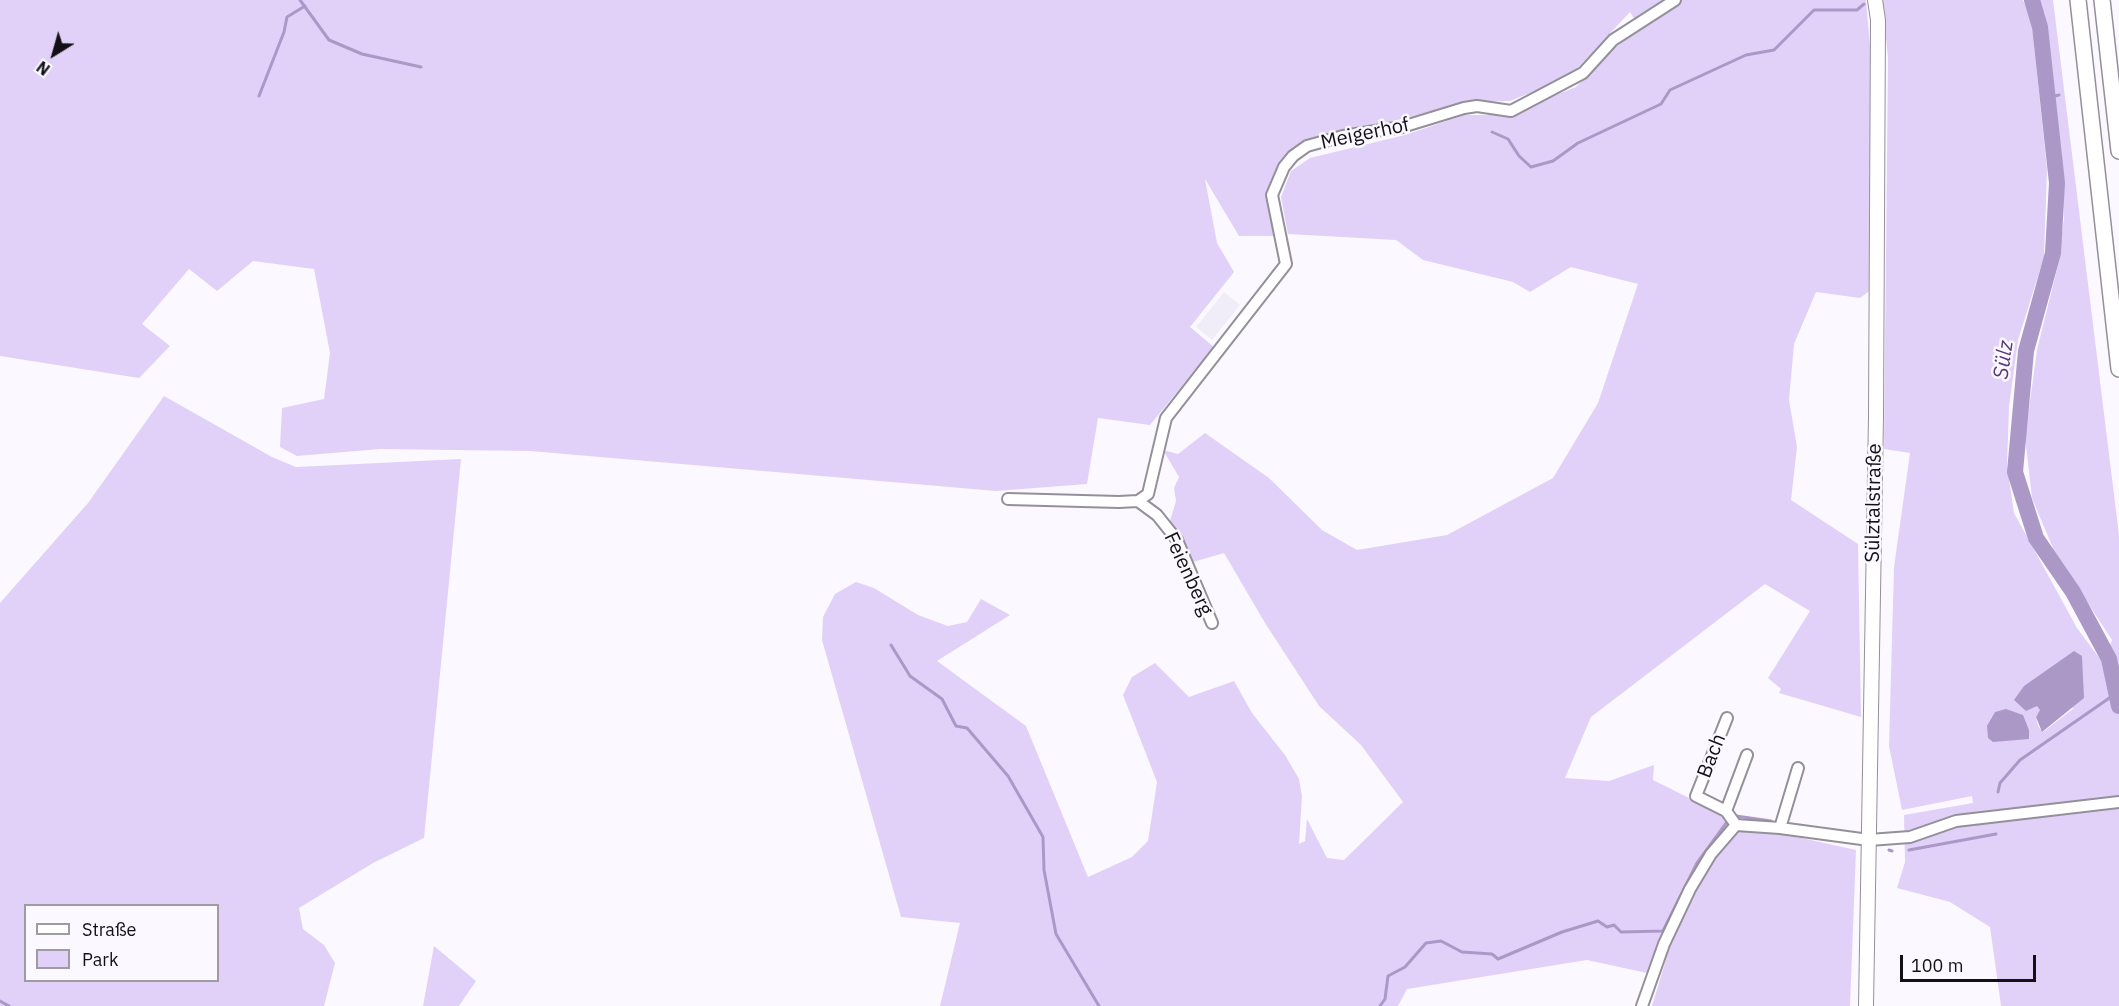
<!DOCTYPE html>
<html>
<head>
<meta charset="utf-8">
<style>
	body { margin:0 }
	#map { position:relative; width:2119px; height:1006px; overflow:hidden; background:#fbf9ff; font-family:"IBM Plex Sans",sans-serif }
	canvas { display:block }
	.legend { position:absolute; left:24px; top:904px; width:195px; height:78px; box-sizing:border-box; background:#fbf9ff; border:2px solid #9e9ca1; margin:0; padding:8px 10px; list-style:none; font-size:18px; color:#131115 }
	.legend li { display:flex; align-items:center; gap:12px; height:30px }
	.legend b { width:30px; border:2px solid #9e9ca1 }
	.north { position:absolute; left:24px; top:24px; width:60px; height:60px; -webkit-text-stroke:4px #fbf9ff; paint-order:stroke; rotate:217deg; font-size:16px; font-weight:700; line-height:24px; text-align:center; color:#131115 }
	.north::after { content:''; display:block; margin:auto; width:21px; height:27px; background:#131115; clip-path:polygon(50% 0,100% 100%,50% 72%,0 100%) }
	.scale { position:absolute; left:1900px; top:955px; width:136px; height:27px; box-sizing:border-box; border:3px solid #131115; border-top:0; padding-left:8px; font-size:18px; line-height:21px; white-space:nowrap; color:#131115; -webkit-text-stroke:4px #fbf9ff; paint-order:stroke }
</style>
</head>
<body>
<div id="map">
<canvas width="2119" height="1006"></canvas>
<ul class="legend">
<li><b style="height:8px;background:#fff"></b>Straße</li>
<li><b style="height:16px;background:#e1d1f9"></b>Park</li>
</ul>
<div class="north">N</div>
<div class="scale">100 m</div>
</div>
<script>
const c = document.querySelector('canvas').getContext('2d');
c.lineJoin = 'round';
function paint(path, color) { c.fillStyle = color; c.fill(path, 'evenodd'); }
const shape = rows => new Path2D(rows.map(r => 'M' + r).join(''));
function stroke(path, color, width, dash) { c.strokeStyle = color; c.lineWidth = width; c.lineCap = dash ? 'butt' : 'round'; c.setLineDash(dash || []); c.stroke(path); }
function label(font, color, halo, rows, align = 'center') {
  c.font = font + ' "IBM Plex Sans",sans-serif'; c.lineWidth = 5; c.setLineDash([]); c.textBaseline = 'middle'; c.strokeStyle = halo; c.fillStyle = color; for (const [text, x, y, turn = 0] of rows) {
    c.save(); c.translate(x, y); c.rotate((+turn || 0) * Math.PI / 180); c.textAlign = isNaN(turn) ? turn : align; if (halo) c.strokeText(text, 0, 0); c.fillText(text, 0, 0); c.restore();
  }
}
const built = shape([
	[1224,292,1240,305,1212,340,1196,327]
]);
const green = shape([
	[0,0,1866,0,1871,58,1871,290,1860,298,1816,292,1794,344,1789,400,1797,447,1791,500,1858,544,1861,717,1779,693,1781,689,1768,678,1810,611,1765,584,1591,717,1565,778,1609,781,1654,765,1653,780,1727,817,1730,824,1690,878,1647,973,1587,960,1407,989,1398,1006,940,1006,960,923,901,917,822,640,823,617,835,594,856,582,874,588,918,615,948,626,967,622,981,599,1010,615,937,661,1026,726,1088,877,1132,857,1148,841,1157,782,1123,695,1132,677,1155,663,1189,697,1234,681,1252,713,1285,755,1299,779,1302,796,1299,844,1305,841,1307,819,1327,858,1344,860,1403,802,1361,745,1319,706,1265,623,1224,553,1193,562,1184,543,1169,524,1176,501,1174,488,1179,477,1163,450,1178,454,1205,433,1269,478,1322,530,1357,550,1447,535,1553,478,1598,403,1638,284,1571,267,1530,292,1513,282,1423,260,1396,240,1288,234,1281,197,1291,171,1310,158,1405,135,1464,115,1505,115,1576,87,1612,50,1640,29,1630,12,1569,77,1510,101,1467,102,1305,144,1268,197,1277,236,1239,236,1205,179,1217,243,1234,272,1190,327,1214,347,1150,425,1098,418,1087,484,996,491,530,451,380,449,297,456,280,447,282,408,324,399,330,353,314,269,253,261,217,291,189,269,142,324,170,346,139,378,0,356],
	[1882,0,2023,0,2031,17,2047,169,2044,257,2018,340,2009,407,2007,465,2014,513,2077,628,2103,663,2112,640,2055,553,2032,498,2025,437,2037,350,2058,265,2064,218,2061,149,2045,26,2039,0,2053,0,2119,535,2119,1006,2001,1006,1990,927,1950,902,1897,888,1905,862,1904,815,1973,803,1972,796,1902,810,1889,746,1894,567,1910,453,1884,449,1888,58],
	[2037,705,2074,708,2043,732,2038,726,2036,717,2041,710],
	[164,396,272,457,296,467,461,459,424,838,373,863,299,908,303,929,324,945,335,963,324,1006,0,1006,0,603,88,503],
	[26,906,218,906,218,980,26,980],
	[1756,828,1856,850,1850,1006,1652,1006,1671,943,1712,857,1732,835,1742,829],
	[434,946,476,981,459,1006,423,1006]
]);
const water = shape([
	[2074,651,2082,656,2084,698,2042,732,2036,717,2040,710,2037,706,2026,711,2014,700,2024,686],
	[2006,709,2023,715,2029,730,2029,739,1993,742,1988,738,1987,726,1995,712]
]);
const stream = shape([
	[300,0,329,40,362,54,421,67],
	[259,96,284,32,287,17,305,6],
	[2047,98,2059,95],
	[1492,132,1508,139,1519,156,1531,167,1553,161,1578,143,1661,104,1670,90,1746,55,1774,50,1814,10,1857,10,1864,4],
	[891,645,910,676,942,699,956,726,967,728,1008,776,1043,837,1044,870,1056,934,1099,1006],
	[1998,792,2000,783,2020,760,2118,692],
	[1736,816,1771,821],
	[1889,850,1892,851],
	[1909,850,1996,834],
	[0,1001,9,1006],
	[1380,1006,1385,999,1388,976,1405,967,1426,943,1441,941,1462,952,1492,954,1498,959,1562,932,1598,921,1607,927,1614,925,1621,932,1663,931,1697,863,1727,822]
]);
const river = shape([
	[2032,0,2040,27,2057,183,2053,253,2026,351,2015,472,2036,538,2073,592,2109,659,2119,706]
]);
const minor = shape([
	[1008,499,1119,502,1138,501,1148,494,1166,418,1286,264,1272,195,1284,167,1293,156,1307,146,1343,136,1402,127,1464,108,1477,106,1511,111,1583,73,1613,40,1675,0],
	[1138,501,1157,515,1177,540,1212,623],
	[1727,718,1696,796,1726,811,1736,825],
	[1726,811,1747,755],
	[1736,825,1780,828,1869,840,1910,837,1956,821,2119,802],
	[1780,828,1798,768],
	[1642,1006,1664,944,1690,889,1711,854,1736,825]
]);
const major = shape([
	[1866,1006,1876,416,1878,20,1875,0]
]);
const highway = shape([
	[2078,0,2119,369],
	[2102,0,2119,151]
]);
const streetNames = [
	["Meigerhof",1365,134,-12],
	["Sülztalstraße",1874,503,-89],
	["Feienberg",1188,574,65],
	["Bach",1712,756,-69]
];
const waterNames = [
	["Sülz",2004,360,-82]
];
paint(built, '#f0ecf8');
paint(green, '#e1d1f9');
paint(water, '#ab98c7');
stroke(stream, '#ab98c7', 3);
stroke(river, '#ab98c7', 16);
stroke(minor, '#949099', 14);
stroke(major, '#949099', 16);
stroke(highway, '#949099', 18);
stroke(minor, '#fff', 10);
stroke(major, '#fff', 14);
stroke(highway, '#fff', 15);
label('20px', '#131115', '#fbf9ff', streetNames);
label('italic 21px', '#563b77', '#fbf9ff', waterNames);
</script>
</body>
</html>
